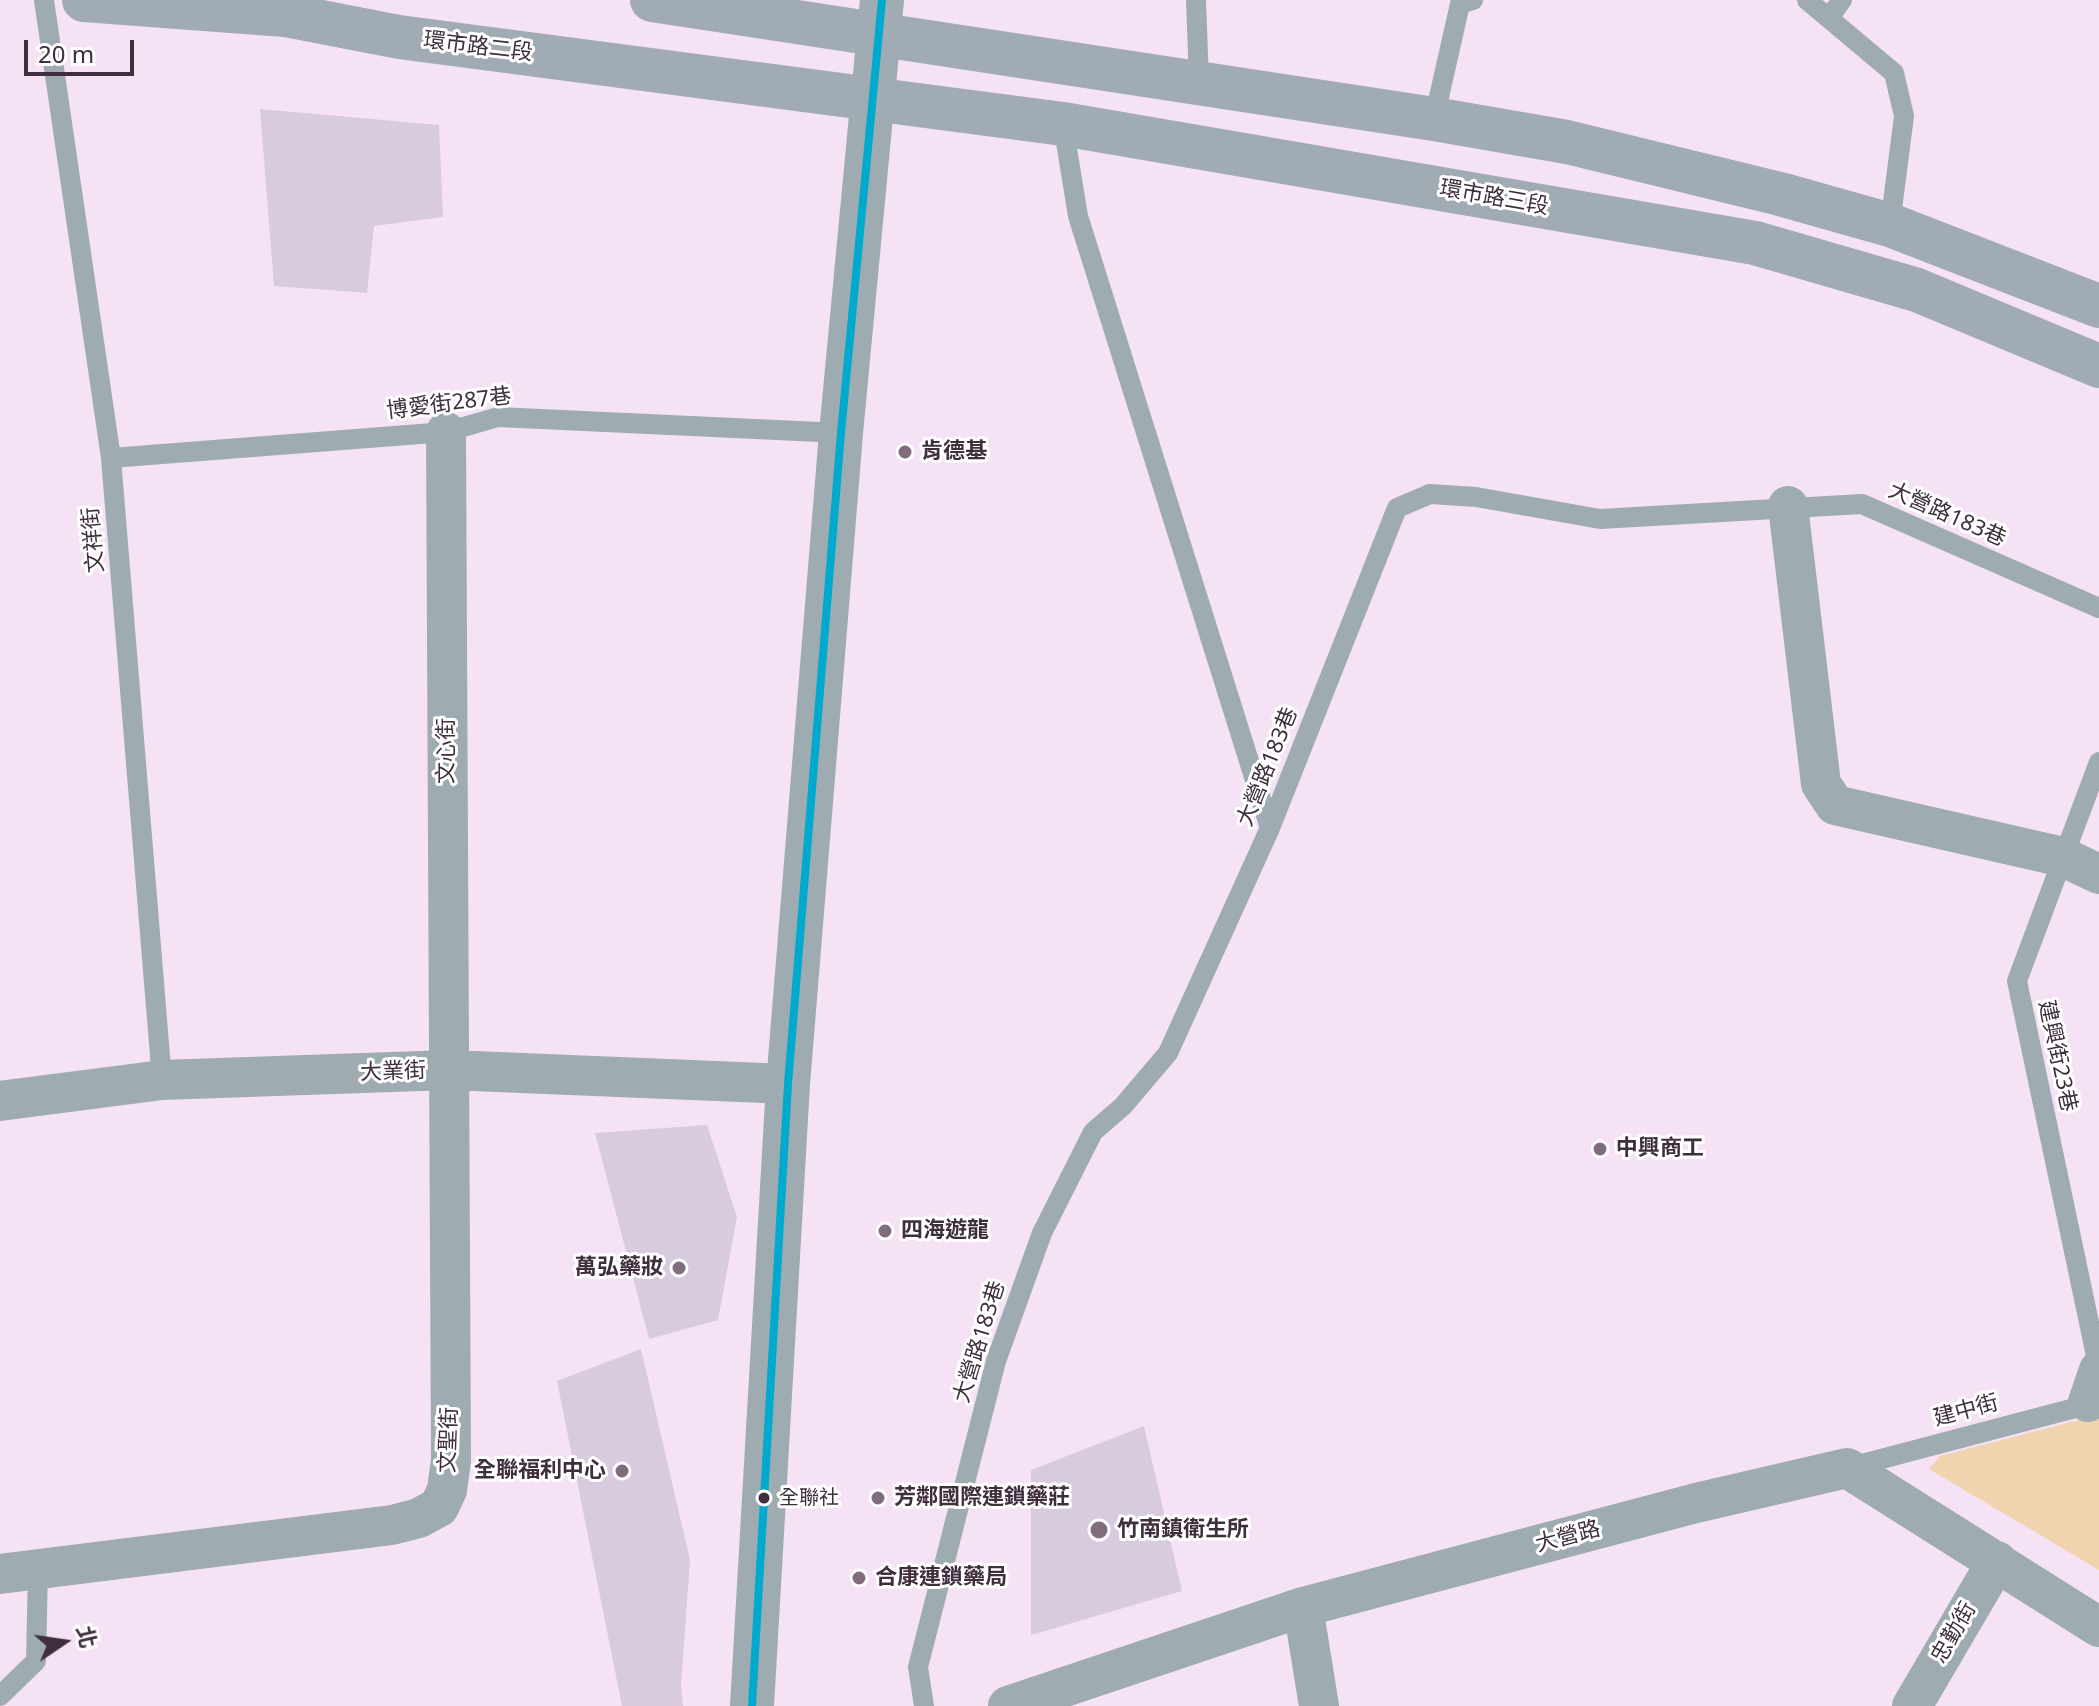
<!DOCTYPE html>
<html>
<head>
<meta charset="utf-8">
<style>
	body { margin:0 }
	#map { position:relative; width:2099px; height:1706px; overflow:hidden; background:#f6e2f5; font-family:"Noto Sans","Noto Sans TC",sans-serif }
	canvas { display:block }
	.north { position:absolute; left:24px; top:1602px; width:80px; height:80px; -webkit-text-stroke:6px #fff; paint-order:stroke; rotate:77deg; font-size:22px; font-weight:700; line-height:32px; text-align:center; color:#3f2e3e }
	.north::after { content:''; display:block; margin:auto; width:28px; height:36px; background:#3f2e3e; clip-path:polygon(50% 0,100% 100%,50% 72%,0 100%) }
	.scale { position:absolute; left:24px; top:40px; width:110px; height:36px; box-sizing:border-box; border:4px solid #3f2e3e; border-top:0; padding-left:10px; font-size:24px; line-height:28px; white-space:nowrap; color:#3f2e3e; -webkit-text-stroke:6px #fff; paint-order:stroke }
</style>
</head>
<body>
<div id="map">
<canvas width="2099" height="1706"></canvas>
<div class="north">北</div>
<div class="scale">20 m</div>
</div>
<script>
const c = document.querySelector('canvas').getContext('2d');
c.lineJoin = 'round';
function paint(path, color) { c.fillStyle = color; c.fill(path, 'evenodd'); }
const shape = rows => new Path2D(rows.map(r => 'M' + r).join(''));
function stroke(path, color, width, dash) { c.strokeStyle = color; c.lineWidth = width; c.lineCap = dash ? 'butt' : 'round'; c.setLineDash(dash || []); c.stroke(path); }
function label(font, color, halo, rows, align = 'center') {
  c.font = font + ' "Noto Sans","Noto Sans TC",sans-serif'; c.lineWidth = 6; c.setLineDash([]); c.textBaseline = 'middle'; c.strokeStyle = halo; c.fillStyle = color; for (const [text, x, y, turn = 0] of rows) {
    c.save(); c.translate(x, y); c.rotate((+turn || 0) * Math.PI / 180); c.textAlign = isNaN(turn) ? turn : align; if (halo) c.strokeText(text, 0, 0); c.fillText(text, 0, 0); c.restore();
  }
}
const green = shape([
	[2083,1419,2099,1420,2099,1570,1929,1469,1940,1456]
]);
const building = shape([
	[260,109,439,125,443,217,374,226,367,293,274,286],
	[707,1125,737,1217,718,1320,649,1339,595,1133],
	[641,1349,690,1560,681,1685,683,1706,622,1706,557,1381],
	[1144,1426,1182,1591,1031,1635,1031,1470]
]);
const service = shape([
	[44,0,111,458,162,1080],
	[1196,0,1199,83],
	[1807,0,1894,73,1904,116,1890,225],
	[1829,18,1842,0],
	[1434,119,1460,4,1473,0],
	[1063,124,1078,216,1270,828],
	[111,458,446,432,498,417,841,433],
	[2099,1370,2017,981,2099,762],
	[1847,1468,2094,1403],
	[0,1696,36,1661,38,1569],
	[924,1706,918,1667,996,1361,1042,1233,1093,1132,1123,1106,1168,1053,1270,828,1397,508,1430,494,1476,497,1600,519,1862,504,2099,608]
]);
const minor = shape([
	[1788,506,1821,784,1835,805,2063,857,2099,874],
	[0,1101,162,1080,449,1070,788,1084],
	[2088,1402,2099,1370],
	[0,1574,392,1525,419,1518,439,1507,447,1490,451,1460,446,432],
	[1303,1607,1319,1706],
	[1008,1706,1303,1607,1696,1503,1847,1468,2099,1627],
	[1912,1706,1997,1561]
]);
const tertiary = shape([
	[752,1706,788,1084,841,433,882,0]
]);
const primary = shape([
	[84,0,285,15,399,37,1063,124,1755,243,1917,290,2099,366],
	[652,0,1434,119,1567,142,1780,194,1890,225,2099,306]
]);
const bus1 = shape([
	[752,1706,788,1084,841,433,882,0]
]);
const markers = [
	[905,452,8,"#7f6d7e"],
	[1600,1149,8,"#7f6d7e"],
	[885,1231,8,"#7f6d7e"],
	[679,1268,8,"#7f6d7e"],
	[622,1471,8,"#7f6d7e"],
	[764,1498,7,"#3f2e3e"],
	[878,1498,8,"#7f6d7e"],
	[1099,1530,10,"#7f6d7e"],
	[859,1578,8,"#7f6d7e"]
];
const busNames = [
	["全聯社",779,1498]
];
const streetNames = [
	["環市路二段",478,47,7],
	["環市路三段",1494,198,10],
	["博愛街287巷",449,404,-7],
	["大營路183巷",1947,515,24],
	["文祥街",94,540,-95],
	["文心街",447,751,-90],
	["大營路183巷",1268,767,-68],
	["建興街23巷",2057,1056,78],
	["大業街",393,1072,-2],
	["大營路183巷",980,1342,-73],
	["建中街",1966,1411,-15],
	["文聖街",449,1440,-88],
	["大營路",1568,1537,-15],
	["忠勤街",1954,1633,-60]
];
const poiNames = [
	["肯德基",921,452],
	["中興商工",1616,1149],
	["四海遊龍",901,1231],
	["萬弘藥妝",663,1268,"right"],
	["全聯福利中心",606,1471,"right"],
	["芳鄰國際連鎖藥莊",894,1498],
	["竹南鎮衛生所",1117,1530],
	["合康連鎖藥局",875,1578]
];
paint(green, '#f0d4af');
paint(building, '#d9cbde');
stroke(service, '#9eacb1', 20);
stroke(minor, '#9eacb1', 40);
stroke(tertiary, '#9eacb1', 44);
stroke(primary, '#a1abb4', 44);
stroke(bus1, '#00a9ce', 8);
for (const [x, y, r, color] of markers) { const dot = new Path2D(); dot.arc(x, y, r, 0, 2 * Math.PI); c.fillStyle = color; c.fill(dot); stroke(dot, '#fff', 3); }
label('20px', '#3f2e3e', '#fff', busNames, 'left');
label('22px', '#3f2e3e', '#fff', streetNames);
label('bold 22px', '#3f2e3e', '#fff', poiNames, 'left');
</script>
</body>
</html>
